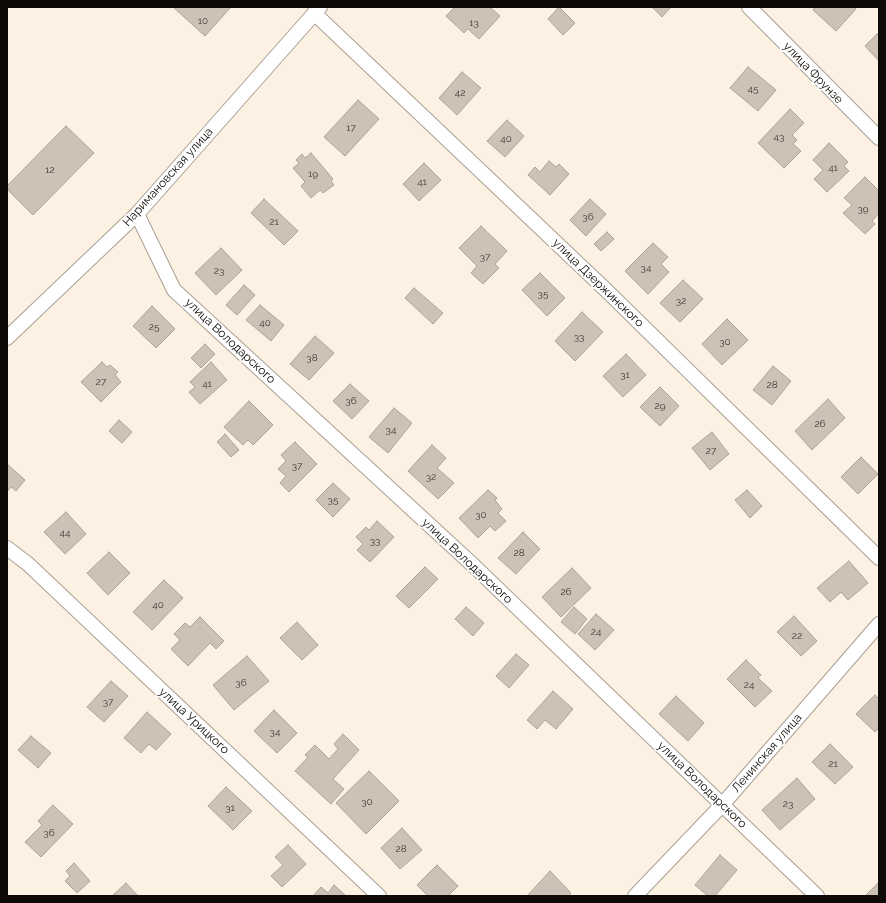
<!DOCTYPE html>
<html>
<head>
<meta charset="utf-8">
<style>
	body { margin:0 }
	#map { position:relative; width:886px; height:903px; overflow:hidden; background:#fdf1e4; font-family:Raleway,sans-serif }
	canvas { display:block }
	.frame { position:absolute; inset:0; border:8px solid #0e0a07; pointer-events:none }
</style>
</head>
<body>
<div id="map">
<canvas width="886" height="903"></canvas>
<div class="frame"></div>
</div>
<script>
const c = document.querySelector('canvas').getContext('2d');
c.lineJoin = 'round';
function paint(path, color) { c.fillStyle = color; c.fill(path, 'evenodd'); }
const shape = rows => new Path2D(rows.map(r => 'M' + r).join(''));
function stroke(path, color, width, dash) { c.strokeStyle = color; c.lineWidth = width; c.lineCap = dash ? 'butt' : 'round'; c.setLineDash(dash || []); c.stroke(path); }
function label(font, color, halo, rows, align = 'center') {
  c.font = font + ' Raleway,sans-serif'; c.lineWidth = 3.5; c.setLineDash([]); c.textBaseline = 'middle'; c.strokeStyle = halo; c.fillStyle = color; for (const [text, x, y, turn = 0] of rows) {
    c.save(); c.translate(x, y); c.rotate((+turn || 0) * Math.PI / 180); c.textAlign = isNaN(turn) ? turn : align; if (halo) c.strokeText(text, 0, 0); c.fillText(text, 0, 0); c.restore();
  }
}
const building = shape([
	[173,7,231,7,205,36,173,7],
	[455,7,490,7,500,16,479,39,468,29,464,33,446,16,455,7],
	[559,7,575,23,563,35,548,19,559,7],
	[652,7,671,7,662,17,652,7],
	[815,7,853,7,856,9,836,31,813,10,815,7],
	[877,34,879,36,879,61,865,46,877,34],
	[748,67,776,90,758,111,730,88,748,67],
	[462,72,481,88,457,115,439,98,462,72],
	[358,100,379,119,345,156,324,137,358,100],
	[790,109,804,123,792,135,797,140,793,144,801,151,784,168,758,143,790,109],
	[507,120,524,136,505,157,487,141,507,120],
	[66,126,94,153,33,215,7,189,7,186,66,126],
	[829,143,848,162,844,166,849,171,827,192,814,179,823,170,813,160,829,143],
	[311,153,333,179,331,181,334,185,323,193,320,190,311,198,301,186,305,182,293,168,299,163,296,160,302,154,305,158,311,153],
	[549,161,556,167,559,164,569,174,550,195,528,175,535,167,540,172,549,161],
	[424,163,441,180,419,201,403,184,424,163],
	[865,177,879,191,879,213,872,221,875,224,865,234,843,213,852,205,844,198,865,177],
	[264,199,298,231,284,245,251,213,264,199],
	[590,199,606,214,586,236,570,220,590,199],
	[481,226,507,251,495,264,499,268,483,284,471,273,477,266,459,248,481,226],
	[607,232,614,239,601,251,594,244,607,232],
	[653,243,668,257,661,264,669,272,648,294,625,271,653,243],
	[221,248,242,270,216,295,195,273,221,248],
	[540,273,565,298,547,316,522,290,540,273],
	[683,280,703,299,680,322,660,303,683,280],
	[244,285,255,295,237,315,226,305,244,285],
	[414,288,443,313,433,324,405,298,414,288],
	[260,305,284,325,271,341,246,320,260,305],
	[152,306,175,329,156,348,133,326,152,306],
	[582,312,603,332,575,361,555,341,582,312],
	[727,319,748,340,722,365,702,344,727,319],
	[315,336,334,353,309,380,290,364,315,336],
	[205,344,215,354,201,368,191,358,205,344],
	[626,354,646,375,623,397,603,376,626,354],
	[102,362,107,367,110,365,118,372,115,375,121,382,101,402,81,382,102,362],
	[211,362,227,380,200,404,189,392,195,387,190,382,211,362],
	[773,366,791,381,772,405,753,390,773,366],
	[350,384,369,401,352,419,333,401,350,384],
	[660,387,679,406,660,426,640,407,660,387],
	[828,399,845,418,812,450,795,431,828,399],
	[249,401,273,425,253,445,248,440,243,445,224,427,249,401],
	[394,408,412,423,388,453,369,437,394,408],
	[119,420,132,432,122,443,109,431,119,420],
	[712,432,729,454,710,470,692,448,712,432],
	[225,434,239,450,231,457,217,442,225,434],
	[295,442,317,464,289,492,280,483,286,476,278,469,286,461,281,455,295,442],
	[432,445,446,458,437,468,454,483,438,499,408,471,432,445],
	[861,457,878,474,858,494,841,477,861,457],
	[7,464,25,480,16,491,11,487,7,492,7,464],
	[333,483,350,499,333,517,316,500,333,483],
	[488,490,497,498,495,500,502,509,498,513,506,521,495,531,490,526,478,538,459,518,488,490],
	[747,490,762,506,750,518,735,500,747,490],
	[66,512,86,534,65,554,44,532,66,512],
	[377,521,394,537,370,562,357,550,363,544,356,537,366,527,369,530,377,521],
	[523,532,540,549,516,574,498,558,523,532],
	[109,552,130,573,108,595,87,573,109,552],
	[849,561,868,583,848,600,841,592,830,602,817,588,849,561],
	[425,567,438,579,409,608,396,596,425,567],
	[572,568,591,588,561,617,542,597,572,568],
	[164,580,183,598,152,630,133,612,164,580],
	[466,607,484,623,473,636,455,619,466,607],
	[574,607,587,619,575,634,561,622,574,607],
	[596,614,614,630,595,650,578,634,596,614],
	[794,616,817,641,801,656,777,632,794,616],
	[200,617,224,641,216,649,210,643,188,666,171,649,180,640,174,634,185,623,190,627,200,617],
	[297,622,318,645,302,660,280,638,297,622],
	[516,654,529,665,509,688,496,676,516,654],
	[247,656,269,681,234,710,213,685,247,656],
	[746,660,761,675,758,678,772,691,755,707,727,679,746,660],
	[111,681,128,696,104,722,87,707,111,681],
	[553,691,573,709,556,729,545,720,537,729,527,720,553,691],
	[875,695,879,699,879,728,875,732,856,714,875,695],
	[676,696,704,723,688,741,659,714,676,696],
	[274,710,297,733,277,753,254,731,274,710],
	[147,712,171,734,156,750,149,744,141,753,124,738,147,712],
	[343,734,359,750,333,779,344,789,331,804,295,771,308,757,305,755,315,745,329,759,338,749,334,744,343,734],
	[31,736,51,753,38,768,18,750,31,736],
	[830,744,853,767,835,784,812,762,830,744],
	[369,771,399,801,366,834,336,803,369,771],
	[797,778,815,799,780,830,762,810,797,778],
	[226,787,252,811,233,830,208,806,226,787],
	[53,805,73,824,41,857,25,842,42,825,38,821,53,805],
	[402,828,422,850,400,869,381,848,402,828],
	[288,845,306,864,282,887,271,876,283,865,275,857,288,845],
	[720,855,737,870,715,896,708,896,695,885,720,855],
	[74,863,90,881,77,893,65,881,70,876,66,871,74,863],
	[437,865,458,886,448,896,428,896,417,885,437,865],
	[550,871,571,893,568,896,527,896,550,871],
	[879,882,879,896,865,896,879,882],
	[126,883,138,896,112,896,126,883],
	[334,885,346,896,313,896,321,887,328,893,334,885]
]);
const minor = shape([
	[749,7,879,138],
	[314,13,607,291,879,558],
	[137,214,174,290,474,566,817,896],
	[7,338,137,214,320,7],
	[7,548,28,564,379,896],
	[635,896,722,805,879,624]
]);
const numberNames = [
	["10",203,21],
	["13",474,23],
	["45",753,89],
	["42",460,93],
	["17",351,128],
	["43",779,137],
	["40",506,139],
	["41",833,168],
	["12",50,170],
	["19",313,174],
	["41",422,182],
	["39",863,209],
	["36",588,217],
	["21",274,222],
	["37",485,257],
	["34",646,268],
	["23",219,271],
	["35",543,294],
	["32",681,301],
	["40",265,323],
	["25",154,327],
	["33",579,337],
	["30",725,342],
	["38",312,358],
	["31",625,375],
	["27",101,382],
	["41",207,384],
	["28",772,385],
	["36",351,401],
	["29",660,406],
	["26",820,424],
	["34",391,430],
	["27",711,451],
	["37",297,466],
	["32",431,477],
	["35",333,500],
	["30",481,515],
	["44",65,533],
	["33",375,541],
	["28",519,553],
	["26",566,592],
	["40",158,605],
	["24",596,632],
	["22",797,636],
	["36",241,683],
	["24",749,685],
	["37",108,702],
	["34",275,732],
	["21",833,764],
	["30",367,802],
	["23",788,804],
	["31",230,808],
	["36",49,833],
	["28",401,849]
];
const streetNames = [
	["улица Фрунзе",813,73,46],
	["Наримановская улица",168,177,-48],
	["улица Дзержинского",598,283,44],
	["улица Володарского",230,341,43],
	["улица Володарского",467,561,43],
	["улица Урицкого",194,721,43],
	["Ленинская улица",767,753,-49],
	["улица Володарского",702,785,44]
];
paint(building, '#cec1b6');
stroke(building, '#afa298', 1);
stroke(minor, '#aa9f93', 16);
stroke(minor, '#fff', 14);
label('10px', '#3e3833', null, numberNames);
label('12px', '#0e0a07', '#fff', streetNames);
</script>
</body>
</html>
